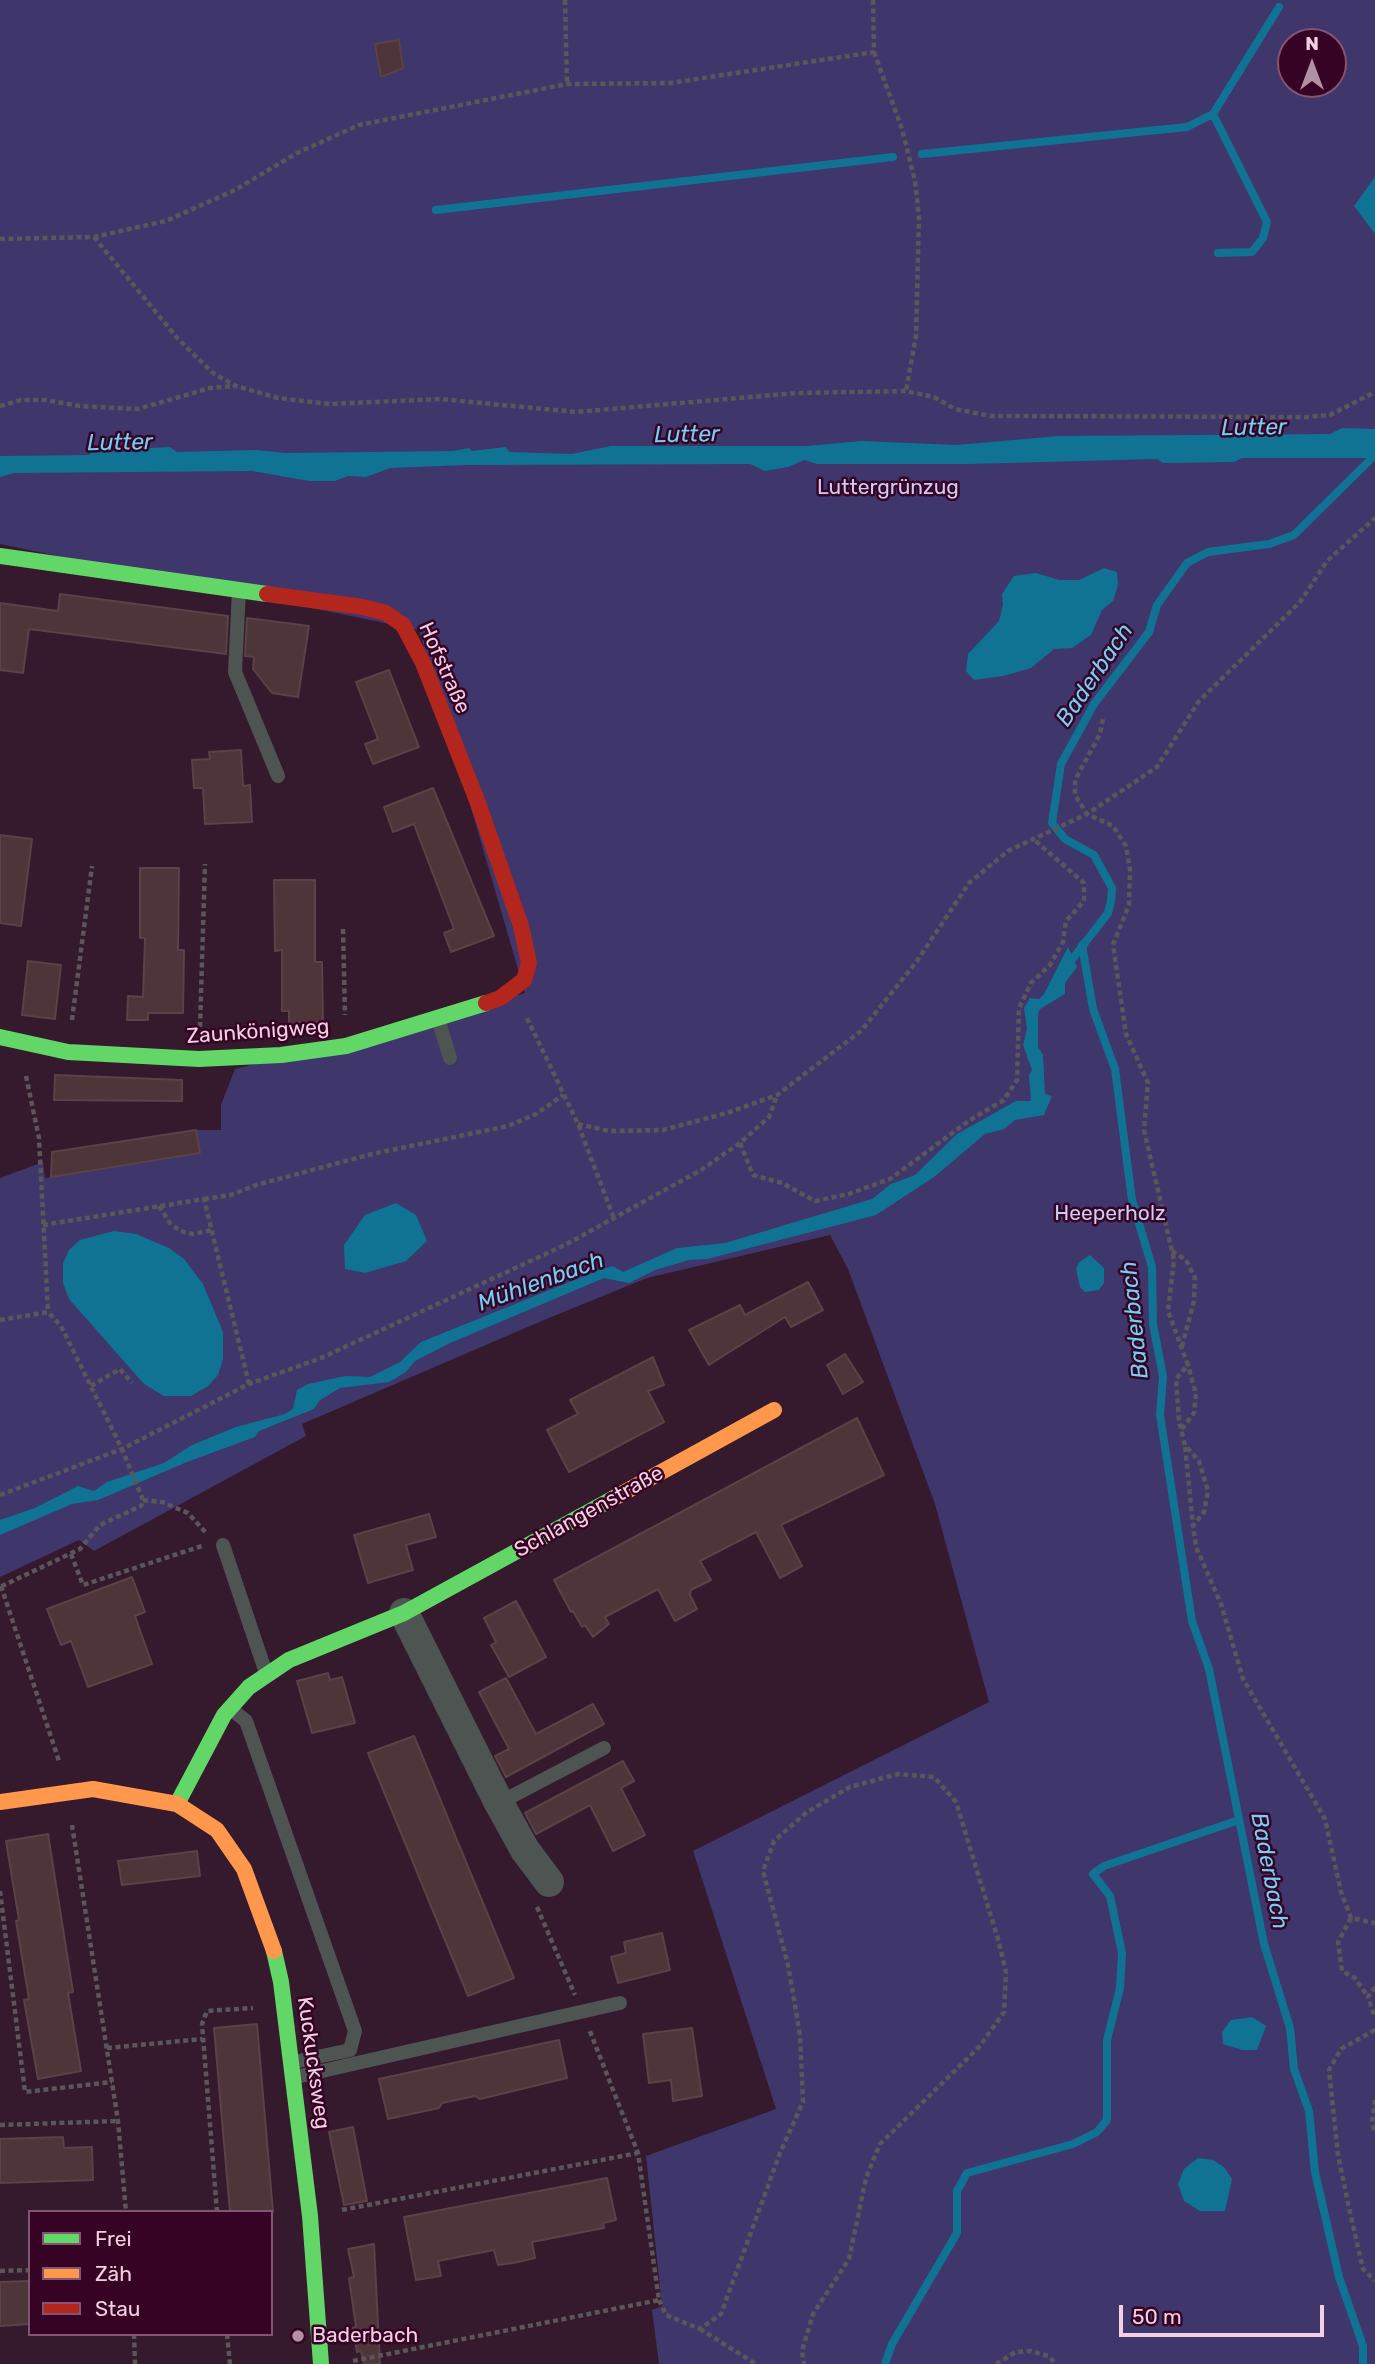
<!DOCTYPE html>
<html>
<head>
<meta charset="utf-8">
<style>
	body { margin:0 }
	#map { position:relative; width:1375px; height:2364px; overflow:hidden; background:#35192c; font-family:Rubik,sans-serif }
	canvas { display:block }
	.legend { position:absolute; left:28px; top:2210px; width:245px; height:126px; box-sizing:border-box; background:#360325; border:2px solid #815571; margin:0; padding:9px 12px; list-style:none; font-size:21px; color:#f2d0e2 }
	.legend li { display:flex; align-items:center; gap:14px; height:35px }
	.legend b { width:35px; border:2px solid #815571 }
	.north { position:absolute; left:1277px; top:28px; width:70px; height:70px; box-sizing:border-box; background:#360325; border:2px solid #815571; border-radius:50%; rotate:0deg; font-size:19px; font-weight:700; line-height:28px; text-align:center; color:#f2d0e2 }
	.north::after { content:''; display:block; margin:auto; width:24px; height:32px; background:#b090a2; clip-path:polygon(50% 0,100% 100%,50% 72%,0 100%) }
	.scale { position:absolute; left:1119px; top:2305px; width:205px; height:32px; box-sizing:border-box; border:4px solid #f2d0e2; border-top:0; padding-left:9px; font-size:21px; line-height:24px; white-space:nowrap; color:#f2d0e2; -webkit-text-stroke:5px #360325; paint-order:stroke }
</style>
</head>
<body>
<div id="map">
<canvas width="1375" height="2364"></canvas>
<ul class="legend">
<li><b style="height:9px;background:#63d668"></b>Frei</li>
<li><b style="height:9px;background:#ff974d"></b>Zäh</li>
<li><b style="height:9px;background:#b3261e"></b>Stau</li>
</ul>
<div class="north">N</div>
<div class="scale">50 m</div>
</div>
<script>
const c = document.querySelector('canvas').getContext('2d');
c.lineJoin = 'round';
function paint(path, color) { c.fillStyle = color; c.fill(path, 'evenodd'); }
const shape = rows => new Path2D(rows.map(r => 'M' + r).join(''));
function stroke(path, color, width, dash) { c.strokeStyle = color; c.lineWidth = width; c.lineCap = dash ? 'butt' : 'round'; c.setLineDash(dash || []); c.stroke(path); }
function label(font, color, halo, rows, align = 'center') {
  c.font = font + ' Rubik,sans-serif'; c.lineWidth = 5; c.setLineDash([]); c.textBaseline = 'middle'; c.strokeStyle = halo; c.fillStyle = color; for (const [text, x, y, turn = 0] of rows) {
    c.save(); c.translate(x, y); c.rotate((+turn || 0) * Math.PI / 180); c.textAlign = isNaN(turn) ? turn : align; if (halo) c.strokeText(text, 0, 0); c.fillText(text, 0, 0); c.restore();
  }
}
const green = shape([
	[0,0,1375,0,1375,2364,659,2364,652,2310,662,2306,646,2156,776,2109,693,1851,989,1702,935,1504,848,1269,830,1235,647,1278,544,1320,302,1424,306,1436,94,1551,79,1540,0,1577,0,1178,43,1162,45,1178,200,1153,196,1130,221,1130,221,1105,235,1069,525,993,419,630,0,544],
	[1291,42,1333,42,1333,84,1291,84]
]);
const water = shape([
	[1375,177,1375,234,1354,206],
	[1342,428,1375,429,1375,458,1242,458,1234,462,1163,463,1157,459,969,464,817,464,804,460,788,467,765,471,750,464,465,465,390,468,366,477,348,476,335,481,309,481,252,471,14,473,0,477,0,456,89,455,92,451,132,452,150,448,170,447,177,452,256,450,285,453,453,451,469,448,472,451,505,447,510,452,572,454,611,446,807,446,862,441,956,445,1059,436,1330,434],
	[1104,568,1117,572,1118,585,1113,601,1102,610,1091,635,1072,648,1054,649,1031,668,1003,676,974,680,966,671,968,654,999,621,1003,605,1002,594,1014,576,1036,573,1059,580,1079,580],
	[1068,947,1077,967,1065,983,1065,994,1040,1009,1038,1014,1038,1047,1043,1055,1045,1094,1052,1096,1044,1115,1015,1120,1004,1129,985,1134,934,1177,876,1215,707,1259,689,1260,655,1270,629,1283,604,1278,448,1344,415,1361,406,1372,389,1382,340,1388,320,1400,314,1409,259,1431,255,1437,187,1462,98,1500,72,1504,0,1535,0,1520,35,1508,78,1486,94,1491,107,1482,164,1463,192,1445,236,1427,285,1414,293,1409,297,1390,308,1384,345,1376,370,1377,400,1362,421,1342,599,1270,613,1266,623,1272,677,1248,725,1243,872,1199,891,1184,915,1175,957,1134,1016,1101,1031,1101,1029,1075,1032,1070,1023,1045,1027,1029,1024,1008,1030,998,1039,999,1044,994],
	[396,1203,416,1215,427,1241,406,1261,365,1273,345,1269,344,1245,365,1215],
	[114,1231,136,1234,169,1248,184,1259,203,1284,223,1332,223,1359,218,1375,208,1386,191,1396,164,1396,144,1384,69,1299,63,1283,63,1263,69,1250,80,1240],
	[1090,1255,1104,1268,1104,1283,1099,1290,1085,1292,1080,1287,1076,1269,1079,1262],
	[1252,2017,1266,2026,1257,2050,1242,2050,1223,2044,1222,2032,1231,2020],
	[1198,2158,1213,2160,1224,2167,1232,2179,1225,2211,1200,2211,1184,2201,1178,2184,1184,2169]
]);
const stream = shape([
	[1213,114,1267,222,1263,238,1252,252,1218,253],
	[922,154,1187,127,1213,114,1279,7],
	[436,210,893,157],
	[1082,945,1093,1009,1115,1069,1132,1200,1152,1267,1153,1324,1163,1376,1160,1415,1192,1621,1209,1669,1264,1944,1290,2028,1294,2069,1309,2111,1315,2172,1339,2277,1363,2346,1363,2364],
	[1067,966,1108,913,1111,901,1112,888,1094,855,1065,839,1052,823,1061,764,1094,704,1149,632,1157,605,1187,563,1208,552,1269,544,1294,535,1371,459,1373,448],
	[885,2364,892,2344,957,2233,957,2191,967,2173,1073,2144,1097,2132,1107,2120,1107,2040,1120,1988,1122,1953,1110,1896,1093,1874,1104,1866,1239,1820]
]);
const building = shape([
	[399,40,403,68,381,77,375,44,399,40],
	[60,594,228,616,226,654,29,629,23,673,0,670,0,603,58,611,60,594],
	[247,618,309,626,298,697,272,693,253,669,254,657,245,656,247,618],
	[389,670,419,747,373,764,365,744,378,739,356,682,389,670],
	[241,750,243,786,250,785,252,822,205,824,203,788,194,788,192,760,210,759,209,752,241,750],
	[433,788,494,936,451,952,444,933,454,929,414,824,393,832,384,807,433,788],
	[0,835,32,839,21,926,0,923,0,835],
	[140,868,179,868,178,950,184,950,183,1013,148,1013,148,1020,127,1020,128,996,143,997,145,938,140,938,140,868],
	[274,880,315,880,315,962,322,962,323,1022,289,1023,289,1011,282,1011,282,950,275,951,274,880],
	[28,961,61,965,55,1019,22,1015,28,961],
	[55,1075,182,1080,182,1101,54,1100,55,1075],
	[196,1130,200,1153,51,1177,52,1152,196,1130],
	[808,1282,823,1310,791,1327,785,1317,709,1365,689,1330,740,1305,745,1315,808,1282],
	[845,1354,863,1382,843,1394,827,1365,845,1354],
	[653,1357,664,1385,648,1391,664,1422,569,1472,547,1430,578,1414,570,1400,653,1357],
	[857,1418,884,1475,781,1525,802,1566,780,1578,756,1532,700,1561,711,1580,691,1590,690,1595,697,1609,675,1621,658,1589,605,1617,609,1624,593,1637,585,1625,582,1627,573,1611,571,1612,554,1580,857,1418],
	[429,1514,436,1537,406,1545,413,1570,368,1583,354,1535,429,1514],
	[132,1577,145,1612,135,1616,152,1664,88,1687,71,1641,61,1645,47,1609,132,1577],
	[516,1601,546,1657,509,1677,491,1645,496,1642,484,1618,516,1601],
	[328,1673,330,1680,342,1677,355,1723,312,1733,297,1681,328,1673],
	[506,1678,536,1734,593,1704,604,1724,506,1777,495,1756,509,1749,479,1692,506,1678],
	[414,1736,514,1978,468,1996,368,1753,414,1736],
	[623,1761,634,1781,621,1788,645,1835,613,1851,590,1805,536,1834,525,1813,623,1761],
	[48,1834,73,1992,68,1993,81,2071,38,2079,24,2000,29,1999,16,1921,19,1920,6,1841,48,1834],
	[197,1851,200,1876,122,1885,118,1861,197,1851],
	[662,1933,670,1970,618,1983,611,1957,626,1953,624,1942,662,1933],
	[257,2024,273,2212,230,2212,214,2028,257,2024],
	[692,2028,702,2096,673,2101,671,2080,649,2083,643,2034,692,2028],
	[559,2040,567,2078,480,2099,475,2096,442,2103,439,2108,388,2119,379,2079,559,2040],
	[353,2127,367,2201,344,2205,329,2132,353,2127],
	[63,2137,64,2148,92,2147,93,2180,0,2183,0,2139,63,2137],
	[607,2178,616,2220,603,2223,604,2228,532,2242,535,2258,513,2263,498,2265,494,2250,438,2261,441,2276,416,2280,404,2217,607,2178],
	[374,2244,380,2364,364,2364,361,2351,357,2352,353,2328,356,2327,349,2278,354,2277,348,2249,374,2244],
	[30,2281,30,2324,0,2326,0,2282,30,2281]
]);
const path = shape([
	[565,0,567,84],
	[874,52,902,129,915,181,919,216,916,336,906,391],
	[94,237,178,339,213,373,236,386,278,398,330,404,440,399,576,412,797,393,906,391,934,397,955,409,991,416,1307,417,1330,415,1375,392],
	[0,239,94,237,166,221,235,190,297,153,359,125,567,84,670,83,874,52,873,0],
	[0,406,21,400,46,400,80,406,138,409,210,388,235,386],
	[1103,719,1100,734,1075,780,1075,795,1087,814,1113,826,1126,846,1130,870,1129,905,1113,945,1126,1034,1148,1083,1144,1130,1174,1260,1168,1311,1188,1365,1176,1379,1179,1421,1185,1445,1199,1461,1208,1491,1204,1512,1193,1526,1196,1547,1221,1604,1243,1679,1325,1819,1341,1892,1351,1918,1375,1923],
	[343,929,345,1015],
	[527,1018,578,1124,613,1216],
	[72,1020,92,866],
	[200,1027,205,864],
	[26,1076,39,1138,48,1312],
	[578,1124,609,1131,663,1130,727,1113,777,1095,861,1031,917,961,969,883,1008,851,1087,814,1157,767,1199,701,1300,602,1327,561,1375,518],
	[740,1143,753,1175,782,1183,815,1201,849,1194,890,1179,970,1120,1004,1100,1017,1080,1019,1008,1031,983,1050,965,1063,942,1066,921,1084,901,1084,883,1032,838],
	[204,1199,231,1195,256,1185,372,1154,508,1126,536,1114,563,1095],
	[159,1206,170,1223,180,1231,193,1234,212,1230],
	[43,1225,204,1199,249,1384],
	[1172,1251,1186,1260,1195,1278,1194,1301,1182,1346],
	[0,1320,48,1312,61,1326,122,1449,143,1500,141,1506,100,1525,80,1549,0,1587],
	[91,1386,120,1369,132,1383],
	[1182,1429,1194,1413,1196,1394,1188,1365],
	[1185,1447,1193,1525],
	[0,1495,122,1449,249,1384,321,1358,565,1245,701,1170,740,1143,769,1117,777,1095],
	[143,1500,162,1502,188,1513,207,1534],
	[71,1554,83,1585,205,1545],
	[1,1586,59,1761],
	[72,1825,118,2121,126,2212],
	[0,1891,25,2092,112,2082],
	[537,1907,575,1995],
	[1351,1918,1338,1942,1342,1971,1355,1978,1368,1997],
	[1375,1987,1368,1997,1375,2018],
	[1375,2030,1341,2049,1329,2070,1338,2155,1349,2208,1363,2269,1375,2281],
	[107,2048,202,2039],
	[1375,2100,1372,2123,1375,2133],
	[0,2125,118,2121],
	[342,2210,638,2153],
	[217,2212,202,2024,207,2011,253,2008],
	[0,2271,30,2270],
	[659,2300,666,2315,700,2329,721,2314,780,2153,803,2102,800,2035,788,1965,763,1871,774,1841,807,1812,850,1787,898,1774,934,1777,956,1802,998,1939,1006,1972,1004,2012,979,2047,880,2144,866,2178,849,2259,813,2314,802,2351,804,2364],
	[700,2329,756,2364],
	[134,2334,135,2364],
	[227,2334,230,2364],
	[353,2361,659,2300,638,2153,589,2029],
	[996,2364,1016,2352,1031,2351,1048,2356,1056,2364]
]);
const lane = shape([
	[239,590,235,672,278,776],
	[439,1022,450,1058],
	[223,1545,266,1673],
	[231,1709,246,1721,355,2031,350,2050,294,2062],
	[499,1803,604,1748],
	[296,2077,620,2003]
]);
const street = shape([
	[404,1613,499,1803,525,1850,549,1882]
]);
const fast = shape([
	[0,556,267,594],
	[0,1037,68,1052,199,1059,281,1055,346,1046,486,1003],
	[177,1804,224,1715,249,1687,289,1660,404,1613,614,1498],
	[274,1951,281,1982,310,2216,321,2364]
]);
const slow = shape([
	[614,1498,774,1410],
	[0,1802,93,1789,177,1804,217,1830,244,1869,274,1951]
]);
const jam = shape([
	[267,594,363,607,386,613,403,625,423,663,478,803,521,926,529,963,524,980,500,998,486,1003]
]);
const markers = [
	[298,2336,7,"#b090a2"]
];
const parkNames = [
	["Luttergrünzug",888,488],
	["Heeperholz",1110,1214]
];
const streetNames = [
	["Hofstraße",444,668,66],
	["Zaunkönigweg",258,1032,-4],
	["Schlangenstraße",589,1512,-29],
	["Kuckucksweg",313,2063,82]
];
const poiNames = [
	["Baderbach",312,2336]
];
const waterNames = [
	["Lutter",1254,428,-1],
	["Lutter",687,435,-1],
	["Lutter",120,443,-1],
	["Baderbach",1095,675,-56],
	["Mühlenbach",541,1282,-20],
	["Baderbach",1135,1320,-96],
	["Baderbach",1269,1871,79]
];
paint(green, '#3f366c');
paint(water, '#107393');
stroke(stream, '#107393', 8);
paint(building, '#4d353a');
stroke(building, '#5a4245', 2);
stroke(path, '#5a565a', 4.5, [5, 3.5]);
stroke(lane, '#4e5452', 14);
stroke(street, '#4e5452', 30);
stroke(fast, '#63d668', 16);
stroke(slow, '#ff974d', 16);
stroke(jam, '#b3261e', 16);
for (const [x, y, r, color] of markers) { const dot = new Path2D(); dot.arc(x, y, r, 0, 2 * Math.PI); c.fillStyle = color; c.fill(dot); stroke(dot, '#360325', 2.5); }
label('21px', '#cdcdf3', '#360325', parkNames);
label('21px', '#f2d0e2', '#360325', streetNames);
label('21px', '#f2d0e2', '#360325', poiNames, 'left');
label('italic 23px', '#70d1f5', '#360325', waterNames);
</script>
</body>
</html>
